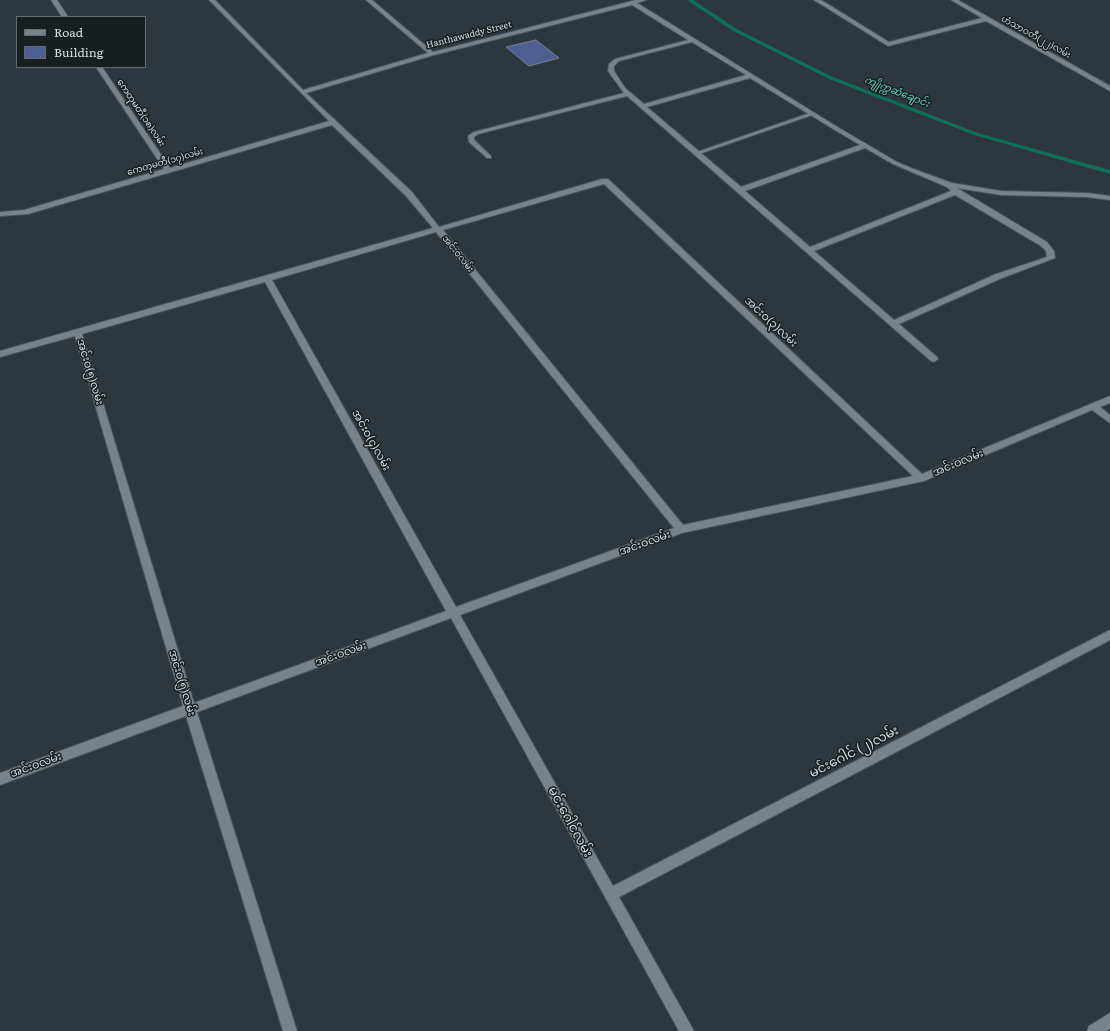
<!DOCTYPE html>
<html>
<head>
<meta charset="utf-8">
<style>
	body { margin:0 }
	#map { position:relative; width:1110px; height:1031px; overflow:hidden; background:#2e373e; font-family:Literata,serif }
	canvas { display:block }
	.legend { position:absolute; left:16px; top:16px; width:130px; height:52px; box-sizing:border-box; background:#191e21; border:1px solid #656b6e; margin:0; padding:5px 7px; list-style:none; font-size:12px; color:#d8dee2 }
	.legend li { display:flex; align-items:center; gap:8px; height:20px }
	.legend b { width:20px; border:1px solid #656b6e }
</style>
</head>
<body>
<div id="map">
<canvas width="1110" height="1031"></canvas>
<ul class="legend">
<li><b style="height:5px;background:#78828a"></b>Road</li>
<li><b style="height:11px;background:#4e5f93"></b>Building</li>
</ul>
</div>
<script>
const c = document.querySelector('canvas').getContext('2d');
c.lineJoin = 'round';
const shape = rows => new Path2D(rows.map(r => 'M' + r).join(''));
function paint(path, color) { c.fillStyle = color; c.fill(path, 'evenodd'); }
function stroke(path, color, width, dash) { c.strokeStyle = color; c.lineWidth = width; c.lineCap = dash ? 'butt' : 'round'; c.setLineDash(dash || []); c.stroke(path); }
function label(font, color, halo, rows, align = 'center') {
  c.font = font + ' Literata,"Noto Sans Myanmar",serif'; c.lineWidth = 3; c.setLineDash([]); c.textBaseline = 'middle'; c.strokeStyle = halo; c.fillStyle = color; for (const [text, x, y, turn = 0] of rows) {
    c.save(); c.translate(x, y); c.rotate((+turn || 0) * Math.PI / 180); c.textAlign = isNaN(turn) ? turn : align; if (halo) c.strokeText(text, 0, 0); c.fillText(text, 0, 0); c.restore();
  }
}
const stream = shape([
	[687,0,693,0,737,29,833,77,978,133,1110,170,1110,174,974,135,829,79,733,31,687,0]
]);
const building = shape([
	[536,40,559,58,529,66,506,47,536,40]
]);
const lane = shape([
	[810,113,815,114,699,154,694,153,810,113]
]);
const street = shape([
	[51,0,57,0,68,17,62,17,51,0],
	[209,0,215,0,303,90,428,53,366,0,372,0,433,52,636,0,646,0,637,3,839,128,897,162,911,168,952,183,1001,191,1087,193,1110,196,1110,200,1087,197,1001,195,957,188,1047,242,1054,251,1055,258,1002,278,899,324,937,357,938,359,934,362,931,361,627,96,478,134,474,137,474,140,491,156,491,158,487,158,469,142,468,136,474,132,624,93,608,71,609,64,615,59,688,40,632,5,434,55,306,93,412,192,439,227,602,179,608,179,922,474,1110,396,1110,403,1100,407,1110,415,1110,423,1092,410,924,481,682,533,460,615,613,886,1110,630,1110,640,619,897,694,1031,679,1031,451,618,197,712,297,1031,283,1031,186,716,0,785,0,773,183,706,75,336,0,357,0,351,433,228,406,196,332,125,28,214,0,216,0,212,24,210,164,169,96,67,102,67,170,168,329,121,209,0],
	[692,42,746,75,644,104,625,88,614,71,614,66,619,61,692,42],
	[750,78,835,130,860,145,741,187,647,107,750,78],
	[865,148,893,164,947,187,951,191,810,247,745,191,865,148],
	[604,184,913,476,683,525,443,230,604,184],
	[955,195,1041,246,1046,251,1047,257,996,274,894,320,814,251,955,195],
	[436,232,674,528,456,607,272,280,436,232],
	[265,282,446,611,194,703,82,334,265,282],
	[814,0,821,0,889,42,982,18,951,0,958,0,1110,86,1110,91,986,21,888,46,814,0],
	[1110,1013,1110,1029,1106,1031,1087,1031,1089,1026,1110,1013]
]);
const farStreetnames = [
	["Hanthawaddy Street",469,35,-14],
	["ဟံသာဝတီ(၂၂)လမ်း",1036,37,29],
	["ကေတုမတီ(၁၈)လမ်း",141,113,56],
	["ကေတုမတီ(၁၇)လမ်း",165,162,-16],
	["အင်းဝလမ်း",458,254,51]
];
const farWaternames = [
	["ကျိုက္ကဆံချောင်း",897,92,21]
];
const streetNames = [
	["အင်းဝ(၃)လမ်း",771,322,43],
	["အင်းဝ(၅)လမ်း",90,372,73],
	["အင်းဝ(၄)လမ်း",371,440,61],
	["အင်းဝလမ်း",958,463,-23],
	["အင်းဝလမ်း",645,543,-20],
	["အင်းဝလမ်း",341,654,-20],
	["အင်းဝ(၅)လမ်း",182,683,73],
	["အင်းဝလမ်း",36,765,-20]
];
const nearStreetnames = [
	["မင်းဂေါင် (၂)လမ်း",854,752,-27],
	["မင်းဂေါင်လမ်း",570,822,61]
];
paint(stream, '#0d6e5d');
paint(building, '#4e5f93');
stroke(building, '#7a7f8a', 1);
stroke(lane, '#4c545a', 2);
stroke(street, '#4c545a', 2);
paint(lane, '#78828a');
paint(street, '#78828a');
label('9px', '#d8dee2', '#191e21', farStreetnames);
label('italic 10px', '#5dd7bc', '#191e21', farWaternames);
label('11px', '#d8dee2', '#191e21', streetNames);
label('13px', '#d8dee2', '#191e21', nearStreetnames);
</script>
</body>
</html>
